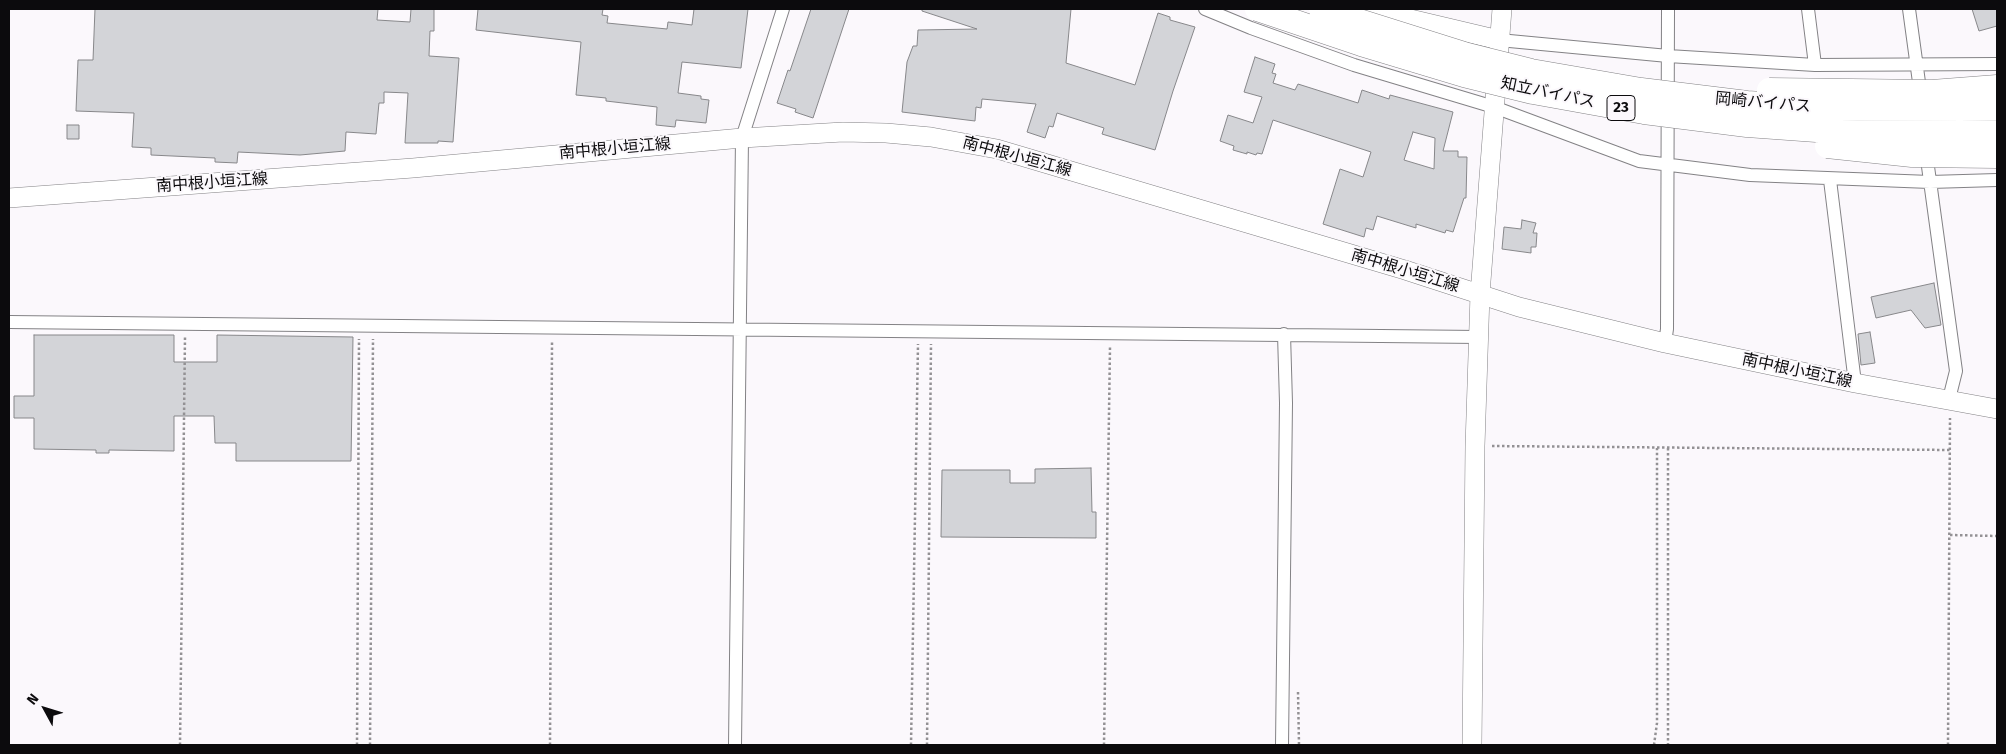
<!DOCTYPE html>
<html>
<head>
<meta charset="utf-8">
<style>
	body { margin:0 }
	#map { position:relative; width:2006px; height:754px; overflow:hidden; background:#fbf8fc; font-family:"Fira Sans",sans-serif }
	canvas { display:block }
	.frame { position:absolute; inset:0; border:10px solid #0c0b0d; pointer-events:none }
	.north { position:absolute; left:20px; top:684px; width:50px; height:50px; -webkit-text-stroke:4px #fbf8fc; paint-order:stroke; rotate:309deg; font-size:14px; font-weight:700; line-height:20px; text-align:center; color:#0c0b0d }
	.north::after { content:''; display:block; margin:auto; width:18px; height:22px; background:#0c0b0d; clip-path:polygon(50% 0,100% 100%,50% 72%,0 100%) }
</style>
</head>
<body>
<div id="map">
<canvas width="2006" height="754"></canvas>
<div class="frame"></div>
<div class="north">N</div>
</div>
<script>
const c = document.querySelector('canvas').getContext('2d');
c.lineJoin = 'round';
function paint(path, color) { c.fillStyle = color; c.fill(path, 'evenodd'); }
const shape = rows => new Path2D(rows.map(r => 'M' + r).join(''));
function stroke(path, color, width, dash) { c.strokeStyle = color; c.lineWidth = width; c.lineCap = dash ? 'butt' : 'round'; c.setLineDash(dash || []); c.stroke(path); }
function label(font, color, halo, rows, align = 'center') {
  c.font = font + ' "Fira Sans","Noto Sans JP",sans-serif'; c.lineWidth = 4; c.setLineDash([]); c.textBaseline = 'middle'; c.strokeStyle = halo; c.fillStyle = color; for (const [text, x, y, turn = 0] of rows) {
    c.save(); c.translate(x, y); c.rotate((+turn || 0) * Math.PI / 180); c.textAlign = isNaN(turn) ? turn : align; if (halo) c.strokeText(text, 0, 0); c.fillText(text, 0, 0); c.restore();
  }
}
const building = shape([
	[95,9,378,9,377,20,410,22,411,9,434,9,434,31,430,31,429,56,459,58,453,142,438,141,438,143,405,143,408,93,384,92,384,103,379,103,376,134,346,132,345,151,300,155,238,152,237,163,215,162,215,158,151,155,151,148,132,147,134,113,76,111,78,60,93,60,95,9],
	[478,9,603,9,602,15,608,16,607,23,667,29,668,22,692,25,694,9,748,9,741,68,682,62,678,93,701,96,701,99,709,100,706,123,676,120,675,127,656,125,657,107,606,101,606,98,576,95,581,42,476,30,478,9],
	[811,9,849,9,813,118,795,112,796,109,777,103,788,70,790,71,811,9],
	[922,9,1071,9,1066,63,1135,85,1158,13,1170,17,1170,20,1195,27,1173,91,1155,150,1102,134,1104,128,1057,113,1053,127,1049,126,1045,138,1027,132,1036,104,982,99,981,108,976,107,975,121,902,112,907,62,913,46,917,46,918,30,977,29,922,11,922,9],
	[1972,9,1997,9,1997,26,1979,31,1972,9],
	[1255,57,1275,64,1272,73,1276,74,1273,83,1295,90,1298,84,1358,103,1362,90,1389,99,1390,95,1453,112,1443,151,1458,151,1458,157,1467,157,1466,198,1464,198,1453,232,1446,230,1445,233,1416,224,1416,228,1377,216,1373,230,1366,228,1364,237,1323,224,1340,169,1363,177,1371,152,1273,120,1262,154,1257,153,1256,155,1247,152,1247,154,1233,150,1234,146,1220,141,1228,115,1253,123,1262,97,1244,92,1255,57],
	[1413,132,1435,138,1434,169,1404,160,1413,132],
	[67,125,79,125,79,139,67,139,67,125],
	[1522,220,1536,223,1533,233,1537,233,1536,247,1531,247,1531,253,1502,249,1504,227,1521,229,1522,220],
	[1934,283,1941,325,1925,328,1911,310,1876,318,1871,297,1934,283],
	[1870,332,1875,363,1861,365,1858,334,1870,332],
	[34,335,174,335,174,362,217,362,217,335,353,337,351,461,236,461,236,443,215,443,214,416,174,416,174,451,109,450,109,453,96,453,96,450,34,449,34,418,14,418,14,396,34,396,34,335],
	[1091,468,1092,512,1096,512,1096,538,941,537,942,470,1010,470,1010,483,1035,483,1035,469,1091,468]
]);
const path = shape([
	[1492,446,1950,450],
	[1668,448,1668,745],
	[1950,535,1997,536],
	[1298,692,1299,745],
	[180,745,185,337],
	[357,745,359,339],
	[370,745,373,339],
	[550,745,552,342],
	[911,745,918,344],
	[927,745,931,344],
	[1104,745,1110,347],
	[1654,745,1657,723,1657,448],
	[1948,745,1950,418]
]);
const street = shape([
	[1205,9,1251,28,1354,65,1494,107,1639,161,1750,175,1930,182,1997,180],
	[1808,9,1815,65],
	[1909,9,1921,97],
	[1499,40,1668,56,1815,65,1997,64],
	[1926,152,1956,371,1949,399],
	[1830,180,1855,383],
	[9,322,1479,337],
	[1665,343,1667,329,1668,9],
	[735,745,742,138,783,9],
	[1282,745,1286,403,1284,334]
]);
const secondary = shape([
	[1368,9,1499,40],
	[9,198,413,168,742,138,843,132,886,133,931,137,997,149,1405,270,1519,307,1665,343,1855,383,1997,409],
	[1472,745,1475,446,1480,294,1502,9]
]);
const highwayBridge = shape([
	[1257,9,1361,44,1464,75,1533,92,1644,112,1747,125,1858,133,1997,132],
	[1321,9,1467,55,1531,71,1641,90,1747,103,1837,109,1997,108],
	[1769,90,1932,92,1997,87],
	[1827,146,1912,155,1997,156]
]);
const shields = [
	[1621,108,28]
];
const shieldNames = [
	["23",1621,108]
];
const streetNames = [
	["知立バイパス",1548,93,12],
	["岡崎バイパス",1763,103,5],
	["南中根小垣江線",615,149,-5],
	["南中根小垣江線",1017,157,15],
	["南中根小垣江線",212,183,-4],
	["南中根小垣江線",1405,271,17],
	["南中根小垣江線",1797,371,12]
];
paint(building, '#d3d4d8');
stroke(building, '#87878a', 1);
stroke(street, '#838285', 14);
stroke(secondary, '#838285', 20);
stroke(path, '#939194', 2.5, [2.5, 2.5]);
stroke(street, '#fff', 12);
stroke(secondary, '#fff', 19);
stroke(highwayBridge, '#838285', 25, []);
stroke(highwayBridge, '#fff', 24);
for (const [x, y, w] of shields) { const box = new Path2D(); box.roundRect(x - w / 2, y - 12.5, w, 25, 4); c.fillStyle = '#fbf8fc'; c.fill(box); stroke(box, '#0c0b0d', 1); }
label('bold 15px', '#0c0b0d', null, shieldNames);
label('16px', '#0c0b0d', '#fbf8fc', streetNames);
</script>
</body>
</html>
